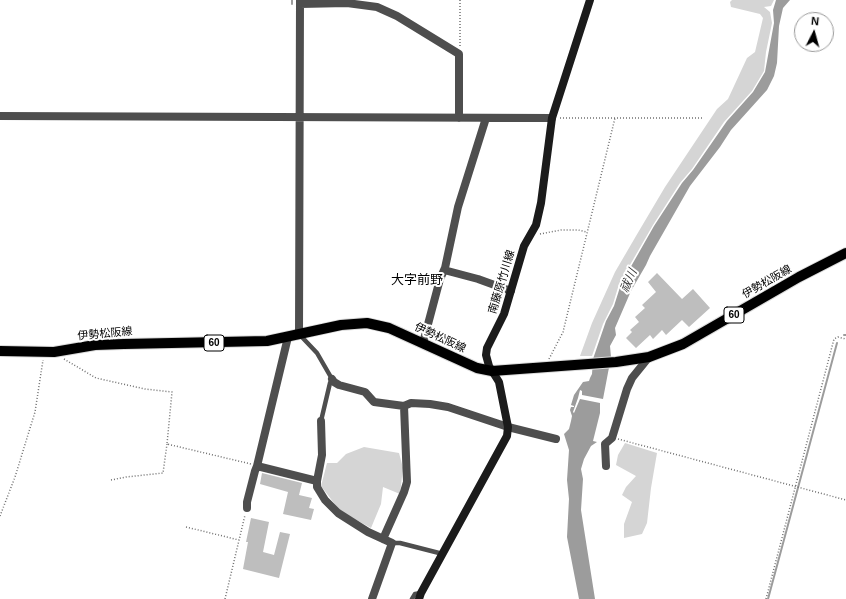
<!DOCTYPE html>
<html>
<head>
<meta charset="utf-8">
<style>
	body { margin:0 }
	#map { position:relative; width:846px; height:599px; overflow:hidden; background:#fff; font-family:Arial,sans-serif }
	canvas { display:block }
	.north { position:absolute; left:794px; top:12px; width:40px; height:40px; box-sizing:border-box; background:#fff; border:1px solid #999; border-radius:50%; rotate:6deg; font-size:11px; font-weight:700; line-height:16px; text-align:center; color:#000 }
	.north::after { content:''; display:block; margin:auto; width:14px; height:18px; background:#000; clip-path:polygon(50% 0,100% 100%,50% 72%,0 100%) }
</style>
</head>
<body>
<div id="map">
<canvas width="846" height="599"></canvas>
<div class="north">N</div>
</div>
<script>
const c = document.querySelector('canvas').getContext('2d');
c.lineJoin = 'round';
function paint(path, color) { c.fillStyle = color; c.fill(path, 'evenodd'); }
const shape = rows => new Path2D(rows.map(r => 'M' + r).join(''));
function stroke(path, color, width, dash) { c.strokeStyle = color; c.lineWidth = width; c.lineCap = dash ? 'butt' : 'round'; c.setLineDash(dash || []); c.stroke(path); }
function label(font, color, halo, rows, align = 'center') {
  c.font = font + ' Arial,"Noto Sans JP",sans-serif'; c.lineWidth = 4; c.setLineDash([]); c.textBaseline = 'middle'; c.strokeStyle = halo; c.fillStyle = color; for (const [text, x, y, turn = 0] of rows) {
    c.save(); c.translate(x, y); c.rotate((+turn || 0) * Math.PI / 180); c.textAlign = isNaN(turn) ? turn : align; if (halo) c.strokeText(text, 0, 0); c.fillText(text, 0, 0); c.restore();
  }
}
const green = shape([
	[732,0,774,0,771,6,764,7,770,12,772,23,766,52,764,71,752,91,724,122,692,169,680,183,653,225,619,284,613,304,603,324,592,356,580,356,592,323,615,272,636,236,665,187,717,109,728,99,747,58,755,52,763,18,760,14,731,7,730,2],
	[625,443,657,453,651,488,647,523,642,534,624,538,624,524,632,502,622,495,626,487,636,476,616,465,618,455],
	[364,447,399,453,403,468,400,494,383,487,381,504,371,528,340,511,321,486,327,463,337,463,346,454]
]);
const water = shape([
	[776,0,790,0,783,8,779,26,777,63,774,76,767,90,731,130,720,147,690,186,650,256,646,265,631,291,615,328,616,335,610,346,611,357,603,399,582,395,582,391,580,390,578,398,573,412,574,413,580,399,600,403,600,413,593,441,597,442,591,446,584,459,581,469,583,479,581,510,595,599,579,599,567,537,569,499,567,480,569,450,564,434,569,429,571,421,572,416,570,410,571,407,574,407,574,406,571,405,574,395,583,382,589,381,590,378,592,374,593,359,606,321,614,306,621,284,654,226,682,183,693,170,727,121,753,92,765,72,774,23,773,10]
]);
const stream = shape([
	[292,4,292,0],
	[844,335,846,335],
	[768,599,837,343]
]);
const building = shape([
	[657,273,682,299,693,289,710,308,689,327,682,320,666,335,662,330,653,339,650,335,636,348,626,338,632,332,630,330,639,322,635,317,645,308,642,305,656,292,648,282],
	[262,473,302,483,299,495,312,498,309,508,314,509,311,520,283,514,288,492,260,484],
	[251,518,269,522,263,552,274,555,280,532,290,534,279,578,243,569,248,542,246,542]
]);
const path = shape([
	[460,0,460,46],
	[560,118,704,118],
	[540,234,561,230,578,230,587,232],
	[64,359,96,378,145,389,172,392,167,444,251,464],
	[549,359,563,332,615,118],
	[618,439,846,500],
	[111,480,126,477,163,473,167,444],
	[0,516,15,477,35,412,43,360],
	[186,527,239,540],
	[225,599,245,515],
	[766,599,834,339,838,337,846,339]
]);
const service = shape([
	[299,334,317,353,332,379,330,383,321,421],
	[392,543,400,543,443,554],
	[412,599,415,594,421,593]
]);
const minor = shape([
	[300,4,347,3,377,7,397,16,459,54,459,118],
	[0,116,552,118],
	[444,270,478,279,511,291],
	[299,334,300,0],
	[423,343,440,279,445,268,458,207,486,118],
	[332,379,334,382,339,385,365,392,374,402,404,406,411,403,430,404,448,407,508,427,556,439],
	[321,421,322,455,317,481,317,487,325,500,338,513,368,532,392,543,372,599],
	[257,466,317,481],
	[606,466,605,444,612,438,627,389,632,378,649,357],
	[247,508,247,502,255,471,257,466,288,337],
	[383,539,404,492,407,482,404,406]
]);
const secondary = shape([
	[419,599,421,593,507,436,508,427,499,382,489,366,486,355,487,348,504,314,524,246,536,225,541,203,552,118,590,0]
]);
const primary = shape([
	[0,351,54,352,95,345,124,344,267,341,341,325,367,323,389,328,477,368,492,371,616,362,649,357,683,344,799,277,846,253]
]);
const shields = [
	[734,315,20],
	[214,343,20]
];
const shieldNames = [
	["60",734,315],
	["60",214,343]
];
const streetNames = [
	["南藤原竹川線",502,282,-73],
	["伊勢松阪線",767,282,-30],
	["伊勢松阪線",105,334,-5],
	["伊勢松阪線",440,338,25]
];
const waterNames = [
	["祓川",629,281,-66]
];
const quarterNames = [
	["大字前野",417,280]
];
paint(green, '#d5d5d5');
paint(water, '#9c9c9c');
stroke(stream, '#9c9c9c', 2);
paint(building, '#bebebe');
stroke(primary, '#dbdbdb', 12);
stroke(path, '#707070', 1.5, [1, 2]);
stroke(service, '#4e4e4e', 4.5);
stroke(minor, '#4e4e4e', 8);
stroke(secondary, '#1b1b1b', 8);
stroke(primary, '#000', 10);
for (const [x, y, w] of shields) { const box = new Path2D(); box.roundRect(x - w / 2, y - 8, w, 16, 3); c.fillStyle = '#fff'; c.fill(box); stroke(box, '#000', 1); }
label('bold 10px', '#000', null, shieldNames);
label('11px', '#000', '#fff', streetNames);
label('italic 12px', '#3d3d3d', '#fff', waterNames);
label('13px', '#000', '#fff', quarterNames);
</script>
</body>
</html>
